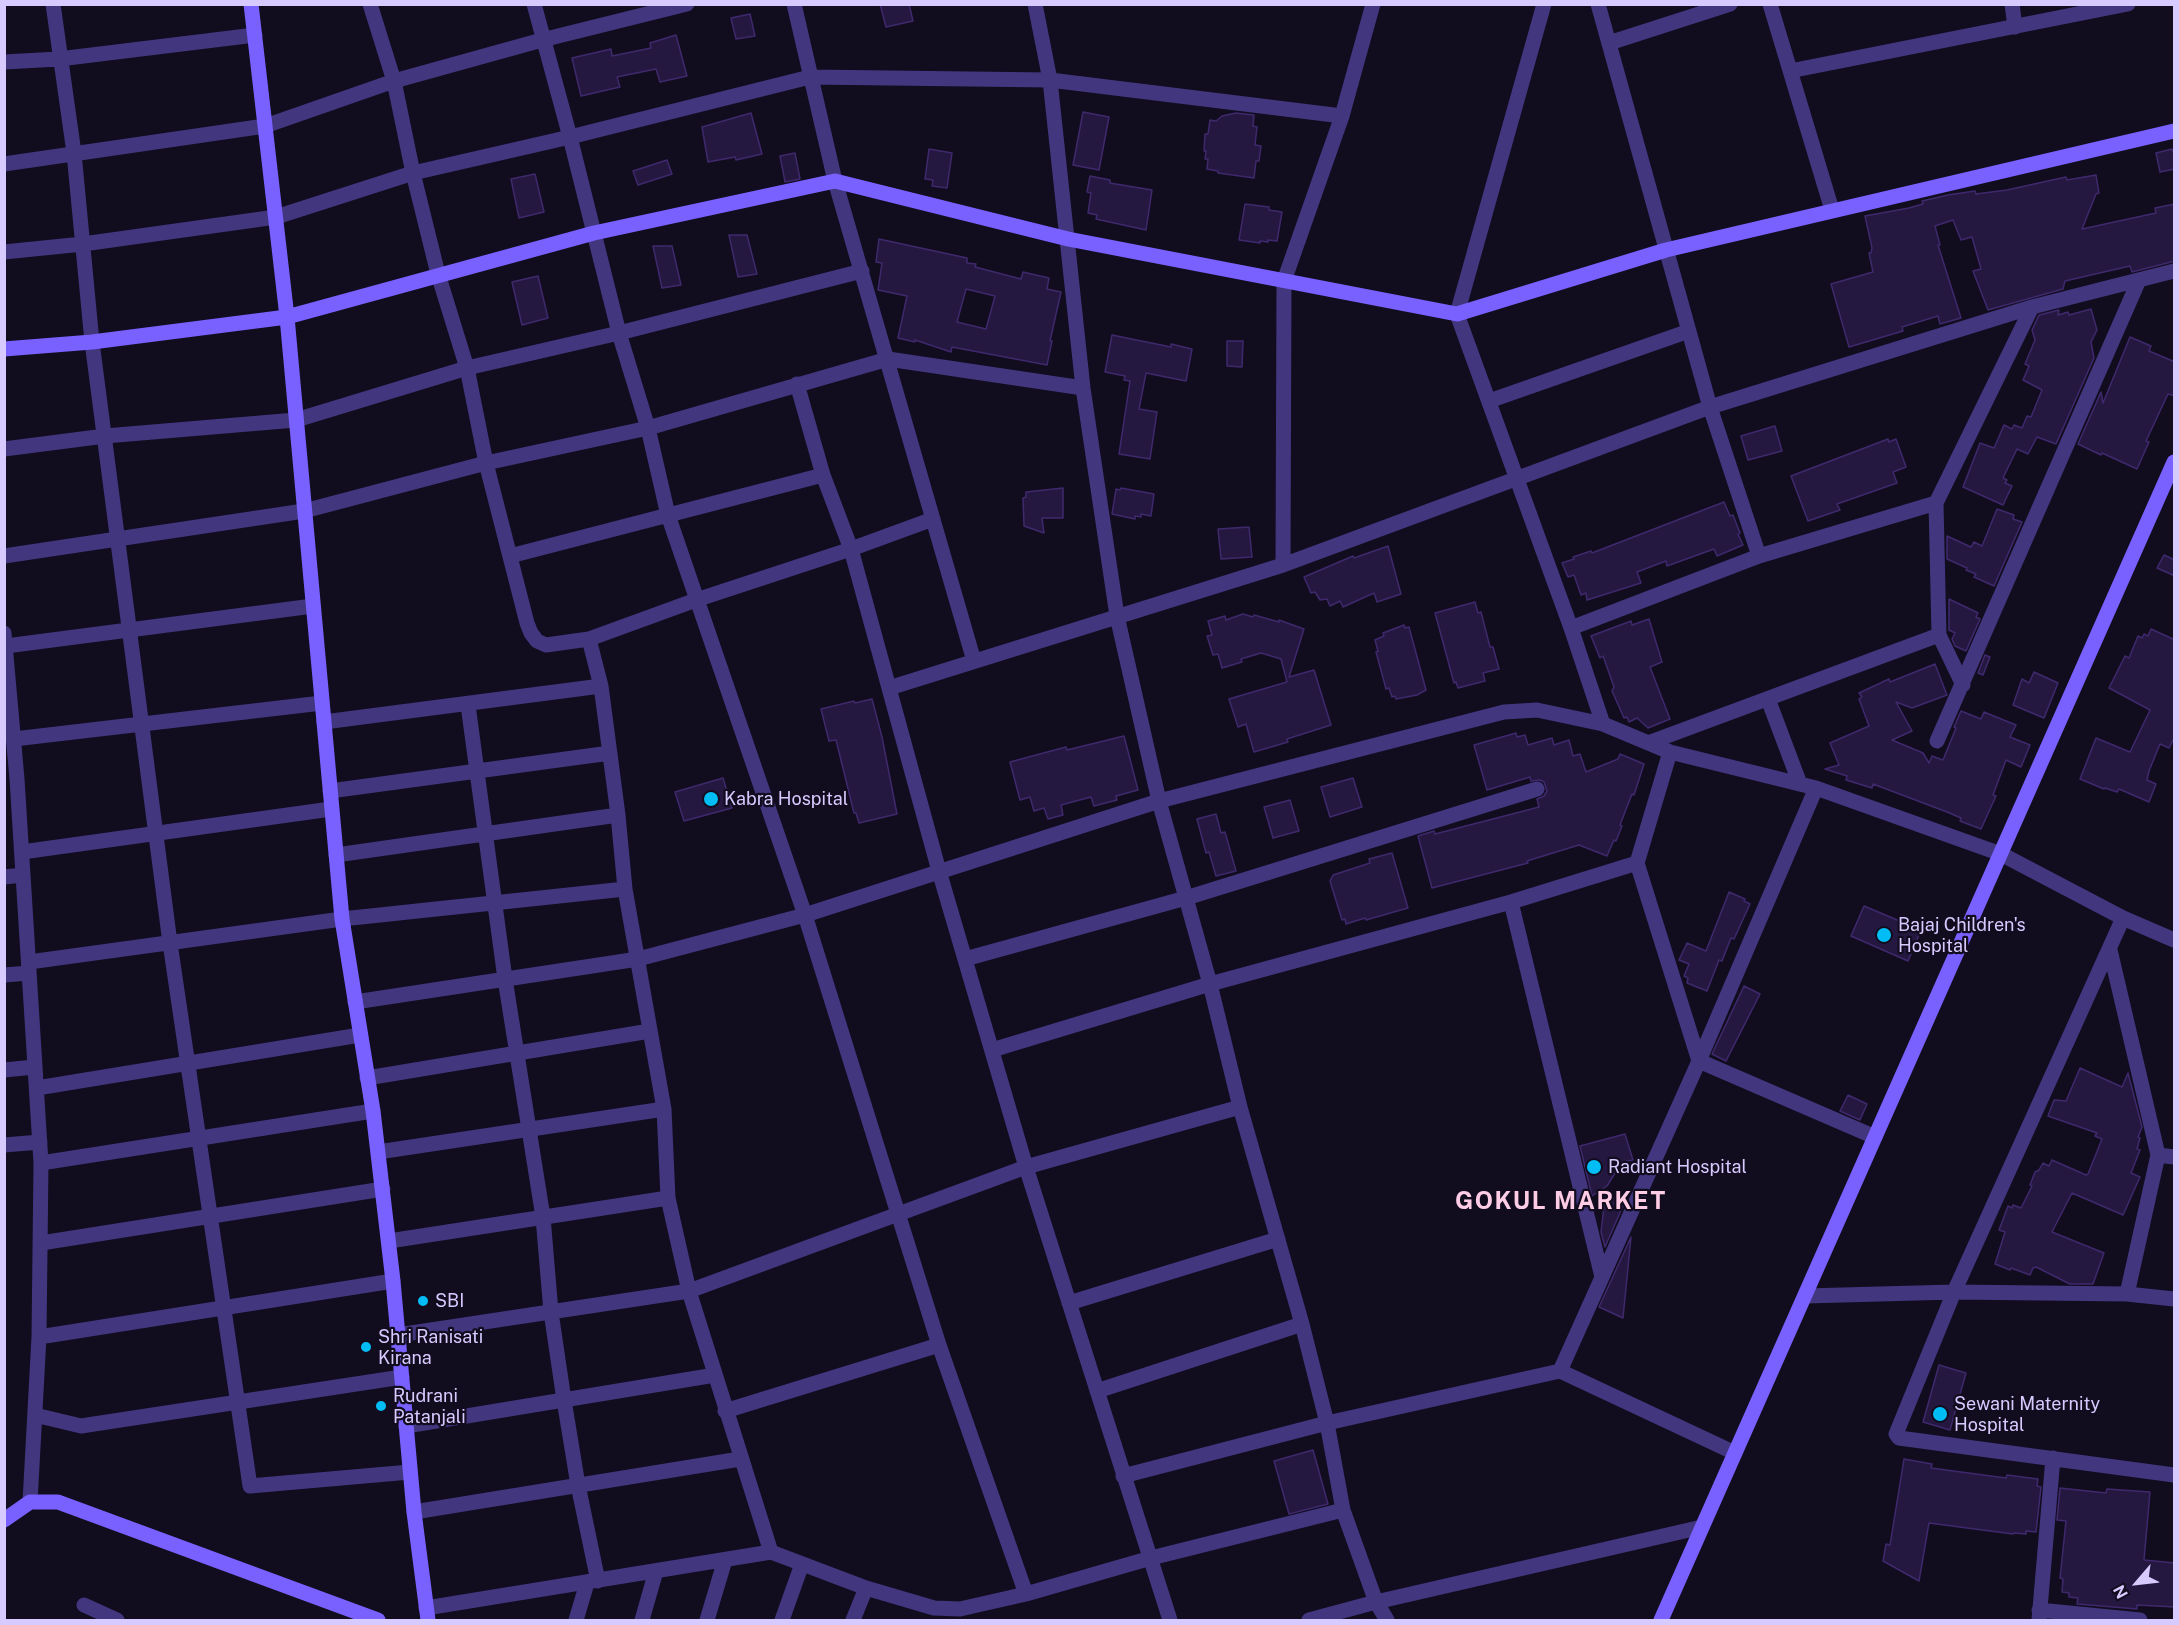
<!DOCTYPE html>
<html>
<head>
<meta charset="utf-8">
<style>
	body { margin:0 }
	#map { position:relative; width:2179px; height:1625px; overflow:hidden; background:#120c1f; font-family:"Public Sans",sans-serif }
	canvas { display:block }
	.frame { position:absolute; inset:0; border:6px solid #d7caff; pointer-events:none }
	.north { position:absolute; left:2107px; top:1553px; width:60px; height:60px; -webkit-text-stroke:4px #120c1f; paint-order:stroke; rotate:242deg; font-size:16px; font-weight:700; line-height:24px; text-align:center; color:#d7caff }
	.north::after { content:''; display:block; margin:auto; width:21px; height:27px; background:#d7caff; clip-path:polygon(50% 0,100% 100%,50% 72%,0 100%) }
</style>
</head>
<body>
<div id="map">
<canvas width="2179" height="1625"></canvas>
<div class="frame"></div>
<div class="north">N</div>
</div>
<script>
const c = document.querySelector('canvas').getContext('2d');
c.lineJoin = 'round';
function paint(path, color) { c.fillStyle = color; c.fill(path, 'evenodd'); }
const shape = rows => new Path2D(rows.map(r => 'M' + r).join(''));
function stroke(path, color, width, dash) { c.strokeStyle = color; c.lineWidth = width; c.lineCap = dash ? 'butt' : 'round'; c.setLineDash(dash || []); c.stroke(path); }
function label(font, color, halo, rows, align = 'center') {
  c.font = font + ' "Public Sans",sans-serif'; c.lineWidth = 4.5; c.setLineDash([]); c.textBaseline = 'middle'; c.strokeStyle = halo; c.fillStyle = color; for (const [text, x, y, turn = 0] of rows) {
    c.save(); c.translate(x, y); c.rotate((+turn || 0) * Math.PI / 180); c.textAlign = isNaN(turn) ? turn : align; if (halo) c.strokeText(text, 0, 0); c.fillText(text, 0, 0); c.restore();
  }
}
const building = shape([
	[880,4,909,4,913,21,886,27,880,4],
	[750,14,755,36,736,39,731,18,750,14],
	[676,35,687,76,660,82,656,69,617,77,620,87,581,96,572,58,611,49,612,56,651,48,650,43,676,35],
	[1083,112,1109,117,1099,170,1073,165,1083,112],
	[751,113,762,154,736,160,735,157,708,162,702,127,751,113],
	[1236,113,1254,115,1253,126,1257,127,1255,145,1261,146,1259,161,1256,161,1254,178,1218,173,1218,171,1207,169,1208,159,1205,159,1206,151,1204,151,1205,134,1208,134,1210,120,1216,121,1222,116,1236,113],
	[929,149,952,153,947,188,932,186,933,180,925,179,929,149],
	[2172,149,2173,152,2175,152,2175,169,2160,172,2156,153,2172,149],
	[795,153,800,179,785,182,780,156,795,153],
	[667,160,672,174,638,185,633,171,667,160],
	[535,174,544,212,519,218,511,179,535,174],
	[2096,175,2099,193,2096,194,2082,229,2156,213,2155,208,2175,204,2175,261,2132,272,2130,266,2065,281,2063,289,1988,310,1973,271,1981,269,1972,237,1961,240,1953,220,1935,226,1940,245,1938,245,1961,318,1940,324,1938,316,1902,327,1903,331,1849,347,1831,284,1873,272,1869,253,1871,253,1872,248,1865,216,1909,208,1923,204,1922,201,1948,195,1975,191,1976,194,2007,190,2066,177,2067,180,2096,175],
	[1090,176,1110,180,1110,183,1152,190,1146,230,1096,219,1097,215,1088,213,1091,193,1087,192,1090,176],
	[1245,204,1269,207,1269,210,1282,212,1277,241,1268,240,1268,242,1260,241,1260,243,1239,240,1245,204],
	[729,235,747,235,757,274,738,277,729,235],
	[879,239,967,258,967,263,976,264,975,267,1021,279,1023,272,1049,278,1047,289,1061,292,1050,341,1052,341,1047,365,952,347,951,352,915,340,915,342,898,338,907,296,878,290,882,263,876,262,879,239],
	[966,289,995,296,986,329,957,322,966,289],
	[653,246,672,246,681,285,662,288,653,246],
	[538,276,548,318,522,325,512,282,538,276],
	[2091,309,2097,330,2091,342,2094,358,2056,444,2037,437,2028,454,2017,449,2003,478,2007,480,2005,483,2012,486,2003,505,1963,487,1980,443,1994,448,2004,425,2012,429,2014,425,2022,428,2027,416,2031,417,2042,390,2023,380,2029,366,2025,364,2035,340,2032,330,2039,315,2059,310,2058,315,2068,312,2069,315,2091,309],
	[1112,335,1171,347,1171,344,1192,349,1186,381,1146,373,1139,409,1157,412,1150,459,1119,454,1130,381,1124,380,1125,376,1105,372,1112,335],
	[2130,337,2151,346,2149,351,2175,362,2175,396,2168,394,2146,441,2149,442,2137,469,2102,453,2101,455,2078,444,2101,392,2103,403,2130,337],
	[1227,341,1243,341,1242,367,1227,366,1227,341],
	[1775,426,1782,451,1748,460,1741,436,1775,426],
	[1888,439,1889,442,1896,439,1906,467,1893,472,1897,483,1837,504,1840,510,1808,521,1791,476,1888,439],
	[1063,488,1063,518,1042,518,1044,533,1024,526,1023,498,1026,497,1026,492,1063,488],
	[1121,488,1154,494,1151,516,1141,514,1141,517,1135,516,1135,519,1112,514,1116,489,1120,490,1121,488],
	[1724,502,1730,516,1733,515,1740,533,1738,534,1743,545,1717,556,1714,549,1667,566,1666,561,1637,572,1641,583,1587,600,1586,593,1581,595,1574,575,1568,577,1562,563,1574,559,1573,557,1591,551,1592,553,1724,502],
	[1997,509,2014,515,2013,519,2022,522,1994,586,1974,577,1976,574,1966,570,1967,568,1947,559,1947,536,1971,547,1974,542,1982,546,1997,509],
	[1249,527,1252,557,1221,559,1218,529,1249,527],
	[1388,546,1401,594,1377,602,1374,593,1343,607,1340,601,1330,606,1327,599,1320,600,1315,592,1311,593,1304,577,1353,556,1354,558,1388,546],
	[2164,555,2175,560,2175,576,2157,568,2164,555],
	[1949,599,1974,611,1978,613,1976,617,1980,619,1966,651,1955,646,1952,639,1955,633,1949,630,1949,599],
	[1475,602,1478,613,1481,612,1490,647,1493,647,1499,669,1483,673,1485,681,1458,688,1456,682,1454,683,1435,613,1475,602],
	[1243,614,1253,617,1254,615,1279,622,1279,620,1304,629,1289,677,1314,670,1331,725,1287,739,1288,742,1254,752,1246,724,1238,727,1229,699,1287,682,1281,659,1261,653,1241,659,1242,662,1222,668,1218,654,1213,655,1207,636,1212,635,1208,621,1225,616,1226,620,1243,614],
	[1649,619,1662,662,1650,667,1670,719,1648,728,1637,718,1629,722,1627,717,1624,718,1612,691,1614,687,1603,656,1600,658,1591,636,1631,621,1632,625,1649,619],
	[1404,625,1405,628,1409,627,1426,690,1417,695,1396,699,1395,696,1392,697,1389,688,1386,689,1376,652,1378,651,1375,640,1384,636,1383,633,1404,625],
	[2151,629,2175,640,2175,736,2169,748,2160,744,2149,771,2147,780,2156,784,2149,802,2119,789,2117,792,2105,788,2104,789,2080,779,2096,738,2130,752,2150,710,2109,688,2125,656,2129,658,2138,636,2142,638,2144,634,2148,636,2151,629],
	[1985,655,1990,657,1983,675,1978,673,1985,655],
	[1935,664,1947,695,1912,708,1896,702,1912,731,1892,740,1923,753,1929,763,1932,756,1943,760,1956,728,1954,727,1961,711,1981,719,1984,712,2016,725,2010,737,2030,745,2021,767,2006,760,1993,795,1996,796,1981,829,1960,821,1961,818,1947,812,1873,784,1872,788,1846,780,1847,776,1825,769,1839,765,1830,743,1869,726,1859,699,1862,697,1859,693,1889,679,1890,682,1935,664],
	[2034,672,2058,683,2044,718,2013,705,2022,679,2029,683,2034,672],
	[872,699,882,737,897,814,859,823,856,813,854,813,836,740,829,741,821,709,854,701,855,703,872,699],
	[1516,733,1517,737,1525,735,1528,745,1552,738,1554,745,1569,740,1573,756,1580,754,1586,772,1618,759,1620,754,1644,764,1634,795,1632,794,1620,825,1622,826,1616,841,1614,840,1607,856,1579,845,1527,861,1528,863,1432,888,1418,836,1434,831,1435,834,1539,807,1537,799,1544,796,1547,791,1544,782,1540,780,1531,781,1530,777,1487,790,1474,745,1516,733],
	[1124,736,1138,790,1116,796,1117,800,1094,806,1091,797,1061,805,1063,815,1048,819,1044,808,1034,811,1030,797,1020,800,1010,762,1066,747,1067,750,1124,736],
	[723,778,732,808,684,821,675,792,723,778],
	[1353,778,1362,807,1330,817,1321,787,1353,778],
	[1290,800,1299,831,1273,838,1264,807,1290,800],
	[1216,814,1221,833,1225,832,1236,871,1216,876,1209,852,1206,853,1197,819,1216,814],
	[1392,853,1408,908,1366,920,1365,918,1346,924,1345,919,1342,920,1330,881,1333,875,1370,863,1369,859,1392,853],
	[1729,892,1745,899,1744,901,1750,904,1734,939,1731,938,1722,961,1719,960,1707,991,1687,983,1688,978,1684,976,1689,964,1679,960,1687,943,1706,951,1729,892],
	[1864,906,1921,930,1908,961,1851,936,1864,906],
	[1744,986,1760,994,1726,1061,1712,1054,1744,986],
	[2080,1068,2122,1087,2128,1073,2142,1127,2138,1137,2140,1138,2137,1149,2140,1150,2131,1173,2140,1177,2123,1215,2072,1193,2052,1232,2104,1253,2093,1284,2070,1284,2036,1267,2033,1268,2030,1275,2011,1268,2010,1270,1995,1264,2005,1232,1999,1230,2008,1206,2012,1208,2013,1205,2021,1208,2032,1186,2030,1185,2035,1172,2039,1170,2043,1163,2049,1166,2052,1160,2086,1175,2088,1174,2102,1139,2095,1136,2097,1133,2048,1116,2054,1100,2066,1101,2080,1068],
	[1848,1095,1867,1104,1860,1120,1840,1111,1848,1095],
	[1625,1134,1633,1160,1622,1162,1607,1186,1592,1196,1580,1146,1625,1134],
	[1605,1197,1626,1199,1605,1247,1601,1232,1605,1197],
	[1631,1237,1623,1318,1599,1307,1631,1237],
	[1939,1365,1966,1373,1950,1430,1923,1422,1939,1365],
	[1313,1450,1328,1504,1289,1514,1274,1461,1313,1450],
	[1904,1459,1932,1464,1931,1468,2006,1478,2007,1475,2038,1479,2037,1486,2041,1487,2036,1532,2026,1531,2026,1534,2014,1533,2013,1534,1929,1523,1919,1581,1883,1561,1886,1544,1890,1545,1904,1459],
	[2060,1488,2106,1493,2107,1489,2150,1492,2144,1560,2175,1563,2175,1607,2137,1605,2137,1609,2077,1604,2078,1598,2069,1597,2069,1593,2062,1592,2063,1579,2060,1578,2066,1521,2057,1520,2060,1488]
]);
const street = shape([
	[53,4,74,153,92,342,170,943,250,1486,410,1472],
	[370,4,394,81,413,173,438,274,467,368,486,463,527,623,531,633,537,641,546,645,589,639,696,600,851,549,933,519],
	[534,4,570,137,619,333,648,428,668,515,805,915,939,1345,1026,1594],
	[794,4,835,181,974,661],
	[1035,4,1050,80,1083,388,1117,616,1159,801,1210,984,1240,1107,1302,1324,1327,1423,1343,1510,1376,1602,1387,1620],
	[1544,4,1457,314,1571,628,1603,724],
	[1598,4,1710,407,1759,556],
	[1770,4,1832,210],
	[2012,4,2015,27],
	[1609,43,1730,4],
	[4,62,59,59,255,35],
	[1790,71,2128,4],
	[4,164,265,126,394,81,542,40,687,4],
	[4,252,83,244,276,217,413,173,570,137,810,77,1050,80,1342,116],
	[797,384,823,475,851,549,939,871,1026,1167,1170,1620],
	[1489,401,1689,331],
	[4,449,105,436,296,420,467,368,619,333,862,271],
	[4,556,304,511,486,463,648,428,888,359,1083,388],
	[510,556,823,475],
	[1283,565,1284,281,1342,116,1373,4],
	[1571,628,1759,556,1936,503],
	[4,633,17,779,41,1163,39,1337,30,1502],
	[589,639,601,686,618,815,625,889,664,1109,668,1198,689,1291,771,1552],
	[6,646,313,606],
	[1963,685,1939,635,1936,503,2032,307],
	[889,688,1283,565,1710,407,2032,307,2174,271],
	[1768,699,1800,784],
	[468,705,505,979,543,1217,551,1312,564,1400,578,1485,598,1581],
	[324,722,601,686],
	[14,739,322,703],
	[1937,741,2139,280],
	[1648,743,1939,635],
	[1670,752,1637,863,1699,1061,1875,1137],
	[330,791,610,753],
	[22,852,331,809],
	[336,855,618,815],
	[4,877,23,875],
	[1511,902,1602,1277],
	[2123,918,1954,1292,1896,1434,1899,1438,2174,1475],
	[2110,950,2158,1155,2174,1157],
	[965,959,1186,898,1537,789],
	[29,962,342,919,625,889],
	[4,975,29,973],
	[355,1002,638,959,805,915,1159,801,1504,712,1537,710,1603,724,1670,752,1816,788,2001,854,2123,918,2174,940],
	[992,1050,1210,984,1511,902,1637,863],
	[4,1070,35,1067],
	[367,1078,650,1031],
	[37,1088,360,1035],
	[4,1145,40,1142],
	[378,1152,664,1109],
	[41,1163,373,1111],
	[389,1241,668,1198],
	[41,1243,383,1189],
	[2127,1294,2158,1155],
	[1805,1296,1954,1292,2127,1294,2174,1299],
	[1069,1303,1278,1239],
	[398,1335,689,1291,1026,1167,1240,1107],
	[39,1337,393,1281],
	[1560,1371,1699,1061,1816,788],
	[1097,1391,1302,1324],
	[725,1411,939,1345],
	[35,1415,81,1426,402,1377],
	[406,1426,715,1375],
	[1123,1476,1327,1423,1560,1371,1735,1453],
	[414,1512,740,1459],
	[84,1605,117,1620],
	[426,1608,771,1552,866,1588,934,1608,960,1609,1026,1594,1151,1558,1343,1510],
	[2039,1610,2140,1620],
	[576,1620,587,1583],
	[642,1620,656,1571],
	[707,1620,725,1560],
	[782,1620,802,1564],
	[853,1620,866,1588],
	[1309,1620,1376,1602,1702,1527],
	[2039,1620,2053,1458]
]);
const secondary = shape([
	[251,4,287,317,342,919,373,1111,393,1281,414,1512,428,1620],
	[4,349,92,342,287,317,594,233,835,181,1068,239,1457,314,1666,250,2174,131],
	[4,1520,30,1502,58,1502,378,1620],
	[1661,1620,2174,462]
]);
const markers = [
	[711,799,8,"#00bdf5"],
	[1884,935,8,"#00bdf5"],
	[1594,1167,8,"#00bdf5"],
	[423,1301,6,"#00bdf5"],
	[366,1347,6,"#00bdf5"],
	[381,1406,6,"#00bdf5"],
	[1940,1414,8,"#00bdf5"]
];
const poiNames = [
	["Kabra Hospital",724,799],
	["Bajaj Children's",1898,925],
	["Hospital",1898,946],
	["Radiant Hospital",1608,1167],
	["SBI",435,1301],
	["Shri Ranisati",378,1337],
	["Kirana",378,1358],
	["Rudrani",393,1396],
	["Patanjali",393,1417],
	["Sewani Maternity",1954,1404],
	["Hospital",1954,1425]
];
const districtNames = [
	["GOKUL MARKET",1561,1202]
];
paint(building, '#251840');
stroke(building, '#3f296d', 1.5);
stroke(street, '#42367f', 15);
stroke(secondary, '#7961ff', 15);
for (const [x, y, r, color] of markers) { const dot = new Path2D(); dot.arc(x, y, r, 0, 2 * Math.PI); c.fillStyle = color; c.fill(dot); stroke(dot, '#120c1f', 2); }
label('18px', '#d7caff', '#120c1f', poiNames, 'left');
c.letterSpacing = '1.5px';
label('bold 24px', '#ffcce6', '#120c1f', districtNames);
c.letterSpacing = '0px';
</script>
</body>
</html>
